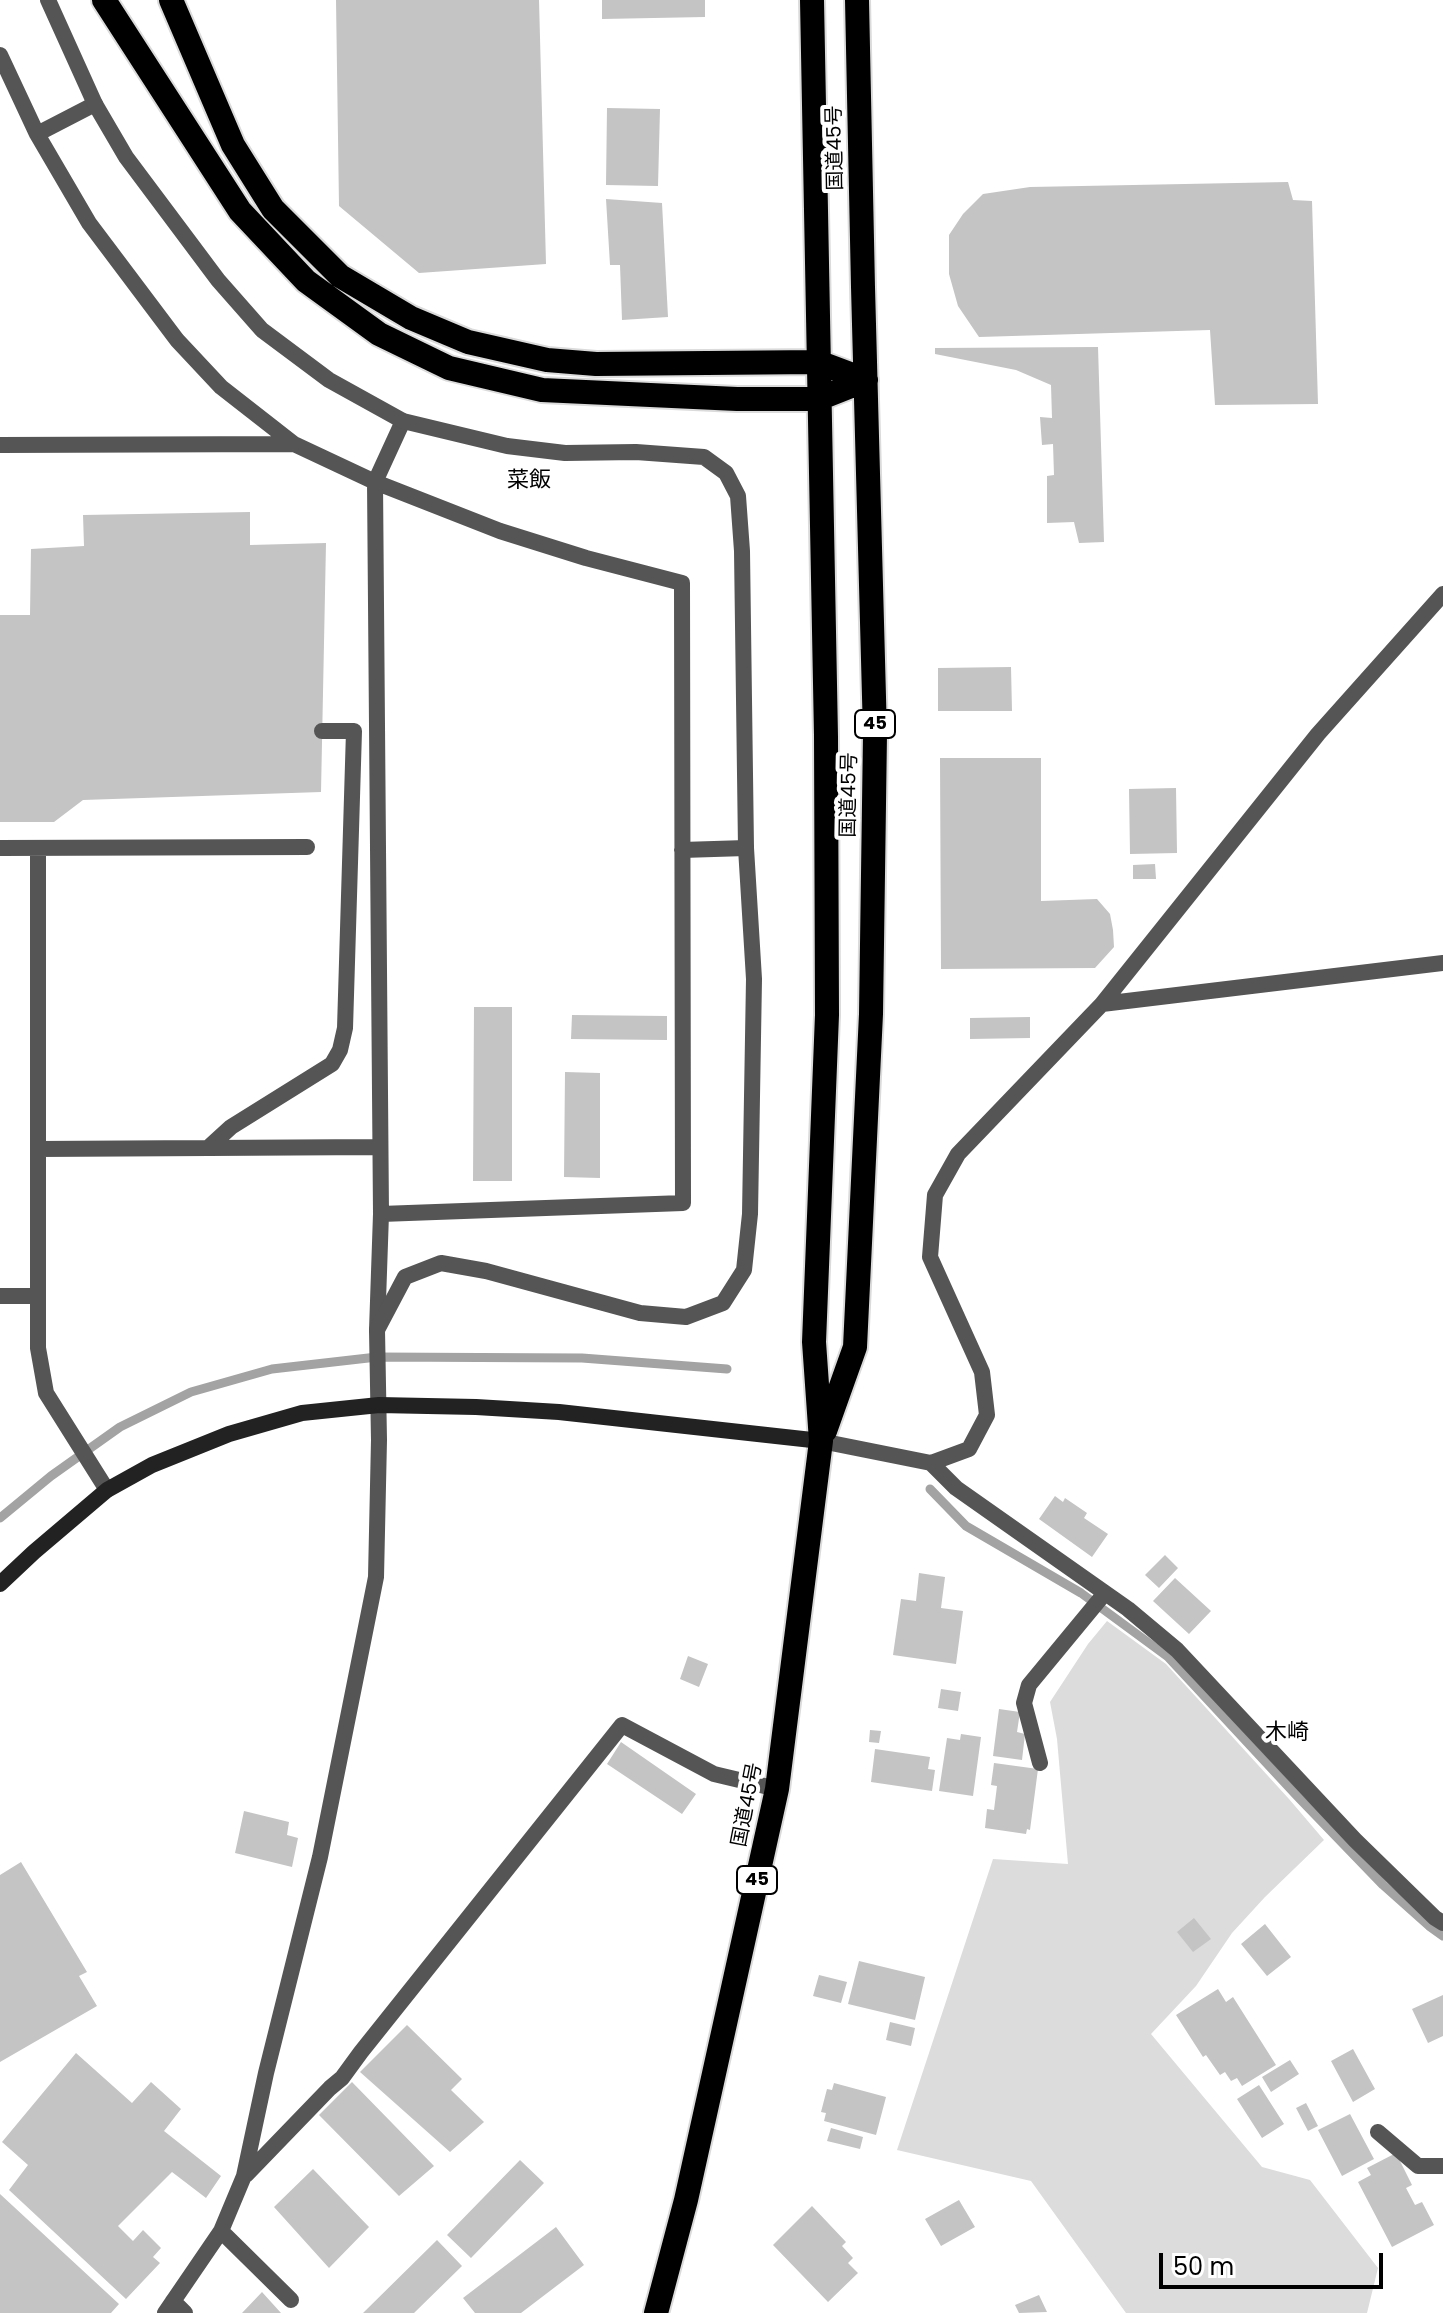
<!DOCTYPE html>
<html>
<head>
<meta charset="utf-8">
<style>
	body { margin:0 }
	#map { position:relative; width:1443px; height:2313px; overflow:hidden; background:#fff; font-family:Poppins,sans-serif }
	canvas { display:block }
	.scale { position:absolute; left:1159px; top:2253px; width:224px; height:36px; box-sizing:border-box; border:4px solid #000; border-top:0; padding-left:10px; font-size:24px; line-height:28px; white-space:nowrap; color:#000; -webkit-text-stroke:6px #fff; paint-order:stroke }
</style>
</head>
<body>
<div id="map">
<canvas width="1443" height="2313"></canvas>
<div class="scale">50 m</div>
</div>
<script>
const c = document.querySelector('canvas').getContext('2d');
c.lineJoin = 'round';
function paint(path, color) { c.fillStyle = color; c.fill(path, 'evenodd'); }
const shape = rows => new Path2D(rows.map(r => 'M' + r).join(''));
function stroke(path, color, width, dash) { c.strokeStyle = color; c.lineWidth = width; c.lineCap = dash ? 'butt' : 'round'; c.setLineDash(dash || []); c.stroke(path); }
function label(font, color, halo, rows, align = 'center') {
  c.font = font + ' Poppins,"Noto Sans JP",sans-serif'; c.lineWidth = 8; c.setLineDash([]); c.textBaseline = 'middle'; c.strokeStyle = halo; c.fillStyle = color; for (const [text, x, y, turn = 0] of rows) {
    c.save(); c.translate(x, y); c.rotate((+turn || 0) * Math.PI / 180); c.textAlign = isNaN(turn) ? turn : align; if (halo) c.strokeText(text, 0, 0); c.fillText(text, 0, 0); c.restore();
  }
}
const green = shape([
	[1107,1621,1166,1664,1289,1799,1324,1840,1265,1897,1232,1933,1196,1986,1151,2034,1262,2167,1310,2180,1378,2268,1367,2313,1126,2313,1031,2181,897,2150,993,1859,1068,1864,1057,1739,1050,1702,1088,1644]
]);
const stream = shape([
	[930,1489,966,1526,1081,1593,1168,1657,1297,1796,1383,1885,1429,1926,1443,1936],
	[0,1518,51,1476,120,1427,191,1392,272,1369,377,1357,582,1358,727,1369]
]);
const building = shape([
	[336,0,539,0,546,264,419,273,339,206],
	[602,0,705,0,705,17,602,19],
	[607,108,660,109,658,186,606,185],
	[1288,182,1293,200,1312,201,1318,404,1215,405,1210,330,979,337,958,306,949,274,949,235,963,214,983,194,1030,187],
	[606,199,662,203,668,317,622,320,620,265,610,265],
	[1098,347,1104,542,1079,543,1074,522,1047,523,1047,476,1054,475,1053,444,1042,445,1040,417,1052,418,1051,385,1016,370,935,354,935,348],
	[250,512,250,545,326,543,321,792,83,800,54,822,0,822,0,615,30,615,31,549,84,546,83,515],
	[1011,667,1012,711,938,711,938,668],
	[940,758,1041,758,1041,901,1097,899,1110,914,1113,930,1114,947,1095,968,941,969],
	[1176,788,1177,853,1130,854,1129,789],
	[1155,864,1156,879,1133,879,1133,865],
	[474,1007,512,1007,512,1181,473,1181],
	[572,1015,667,1016,667,1040,571,1039],
	[1030,1017,1030,1038,970,1039,970,1018],
	[565,1072,600,1073,600,1178,564,1177],
	[1055,1496,1063,1502,1065,1498,1087,1513,1084,1518,1108,1534,1092,1557,1039,1519],
	[1165,1555,1178,1568,1159,1588,1145,1575],
	[919,1573,945,1577,941,1608,963,1611,956,1664,893,1655,901,1599,916,1601],
	[1175,1578,1211,1611,1189,1634,1153,1601],
	[688,1656,708,1664,699,1687,680,1679],
	[941,1689,961,1692,958,1711,938,1708],
	[999,1709,1020,1712,1017,1732,1025,1734,1022,1760,993,1756],
	[870,1730,881,1731,879,1743,869,1742],
	[961,1734,981,1737,973,1796,939,1791,947,1738,960,1740],
	[621,1742,696,1794,682,1814,607,1764],
	[875,1749,930,1757,928,1769,935,1770,932,1791,871,1782],
	[994,1763,1038,1769,1030,1830,1027,1829,1026,1834,985,1828,987,1809,994,1810,997,1786,991,1785],
	[244,1811,289,1822,287,1835,298,1838,292,1867,235,1853],
	[21,1862,87,1972,79,1976,97,2006,0,2062,0,1875],
	[1194,1918,1211,1939,1193,1952,1177,1932],
	[1265,1924,1291,1957,1267,1976,1241,1944],
	[859,1961,925,1977,915,2020,848,2004],
	[819,1975,847,1982,841,2003,813,1996],
	[1218,1989,1226,2002,1233,1997,1276,2065,1242,2086,1237,2078,1231,2081,1225,2072,1220,2075,1206,2055,1203,2057,1176,2015],
	[1443,1995,1443,2036,1428,2043,1412,2009],
	[890,2022,915,2028,911,2046,886,2040],
	[407,2025,462,2079,451,2090,484,2122,450,2152,360,2072],
	[1353,2049,1375,2089,1353,2102,1331,2061],
	[76,2053,132,2103,151,2082,181,2109,164,2131,221,2176,206,2198,172,2172,118,2226,133,2241,143,2230,161,2248,153,2257,160,2263,126,2299,9,2190,28,2165,2,2142],
	[1290,2060,1299,2074,1271,2092,1262,2077],
	[352,2082,434,2166,399,2196,319,2115],
	[834,2083,886,2097,876,2135,824,2121,826,2113,821,2112,827,2089,832,2090],
	[1259,2085,1284,2124,1262,2138,1237,2099],
	[1306,2103,1318,2126,1308,2131,1296,2108],
	[1350,2114,1374,2159,1342,2176,1318,2130],
	[831,2128,863,2137,860,2149,827,2141],
	[1396,2153,1412,2185,1406,2188,1415,2205,1422,2202,1434,2225,1392,2247,1358,2182,1371,2175,1367,2168],
	[520,2160,544,2183,471,2258,447,2235],
	[313,2169,369,2227,329,2268,274,2207],
	[0,2194,119,2304,111,2313,0,2313],
	[959,2200,975,2227,941,2246,925,2219],
	[812,2206,846,2242,842,2246,853,2258,848,2263,858,2273,828,2302,773,2245],
	[556,2227,584,2265,521,2313,475,2313,463,2298],
	[437,2240,462,2266,414,2313,363,2313],
	[262,2292,281,2313,242,2313],
	[1039,2295,1047,2312,1019,2313,1015,2305]
]);
const lane = shape([
	[0,55,37,134,89,223,177,340,221,387,294,444,375,482,500,531,586,558,682,583,683,1203,381,1214],
	[37,134,95,104],
	[0,445,294,444],
	[0,848,307,847],
	[38,848,38,1348,46,1393,107,1490],
	[682,850,746,848],
	[208,1148,231,1127,332,1064,340,1050,345,1028,354,731,322,731],
	[38,1149,379,1147],
	[0,1296,38,1296],
	[377,1330,381,1214,375,482,403,421]
]);
const street = shape([
	[48,0,95,104,126,157,218,280,262,330,329,380,403,421,507,446,565,453,636,452,704,457,726,473,738,496,742,551,746,848,754,979,750,1214,744,1270,723,1303,686,1317,640,1313,486,1271,441,1263,405,1277,377,1330,379,1440,376,1577,320,1857,266,2073,244,2176,221,2231,165,2313],
	[1102,1004,1443,963],
	[821,1441,931,1463,969,1449,987,1415,982,1372,930,1257,935,1195,958,1154,1102,1004,1318,734,1443,594],
	[931,1463,956,1488,1128,1609,1177,1650,1355,1840,1435,1918,1443,1923],
	[1040,1763,1024,1703,1029,1685,1105,1593],
	[1378,2132,1418,2166,1443,2166],
	[246,2175,330,2088,342,2078,361,2052,622,1725,714,1774,777,1789],
	[221,2231,291,2300],
	[173,2301,185,2313]
]);
const secondary = shape([
	[0,1584,34,1552,107,1490,152,1465,229,1434,302,1413,379,1405,476,1407,559,1412,821,1441]
]);
const highway = shape([
	[104,0,240,211,306,281,379,334,449,368,542,390,737,399,818,399,866,380],
	[171,0,233,145,273,209,340,276,411,318,468,342,547,360,596,364,818,362,866,380],
	[825,1431,855,1347,871,1014,875,734,863,287,857,0],
	[656,2313,686,2200,777,1789,821,1441,814,1342,827,1015,826,736,812,0]
]);
const shields = [
	[875,724,40],
	[757,1880,40]
];
const shieldNames = [
	["45",875,724],
	["45",757,1880]
];
const streetNames = [
	["国道45号",836,148,-91],
	["国道45号",850,795,-89],
	["国道45号",748,1805,-79]
];
const neighbourhoodNames = [
	["菜飯",529,481],
	["木崎",1287,1733]
];
paint(green, '#dcdcdc');
stroke(stream, '#a3a3a3', 9);
paint(building, '#c4c4c4');
stroke(highway, '#dbdbdb', 28);
stroke(lane, '#555', 16);
stroke(street, '#555', 16);
stroke(secondary, '#222', 16);
stroke(highway, '#000', 24);
for (const [x, y, w] of shields) { const box = new Path2D(); box.roundRect(x - w / 2, y - 14, w, 28, 6); c.fillStyle = '#fff'; c.fill(box); stroke(box, '#000', 2); }
label('bold 18px', '#000', null, shieldNames);
label('20px', '#000', '#fff', streetNames);
label('22px', '#000', '#fff', neighbourhoodNames);
</script>
</body>
</html>
